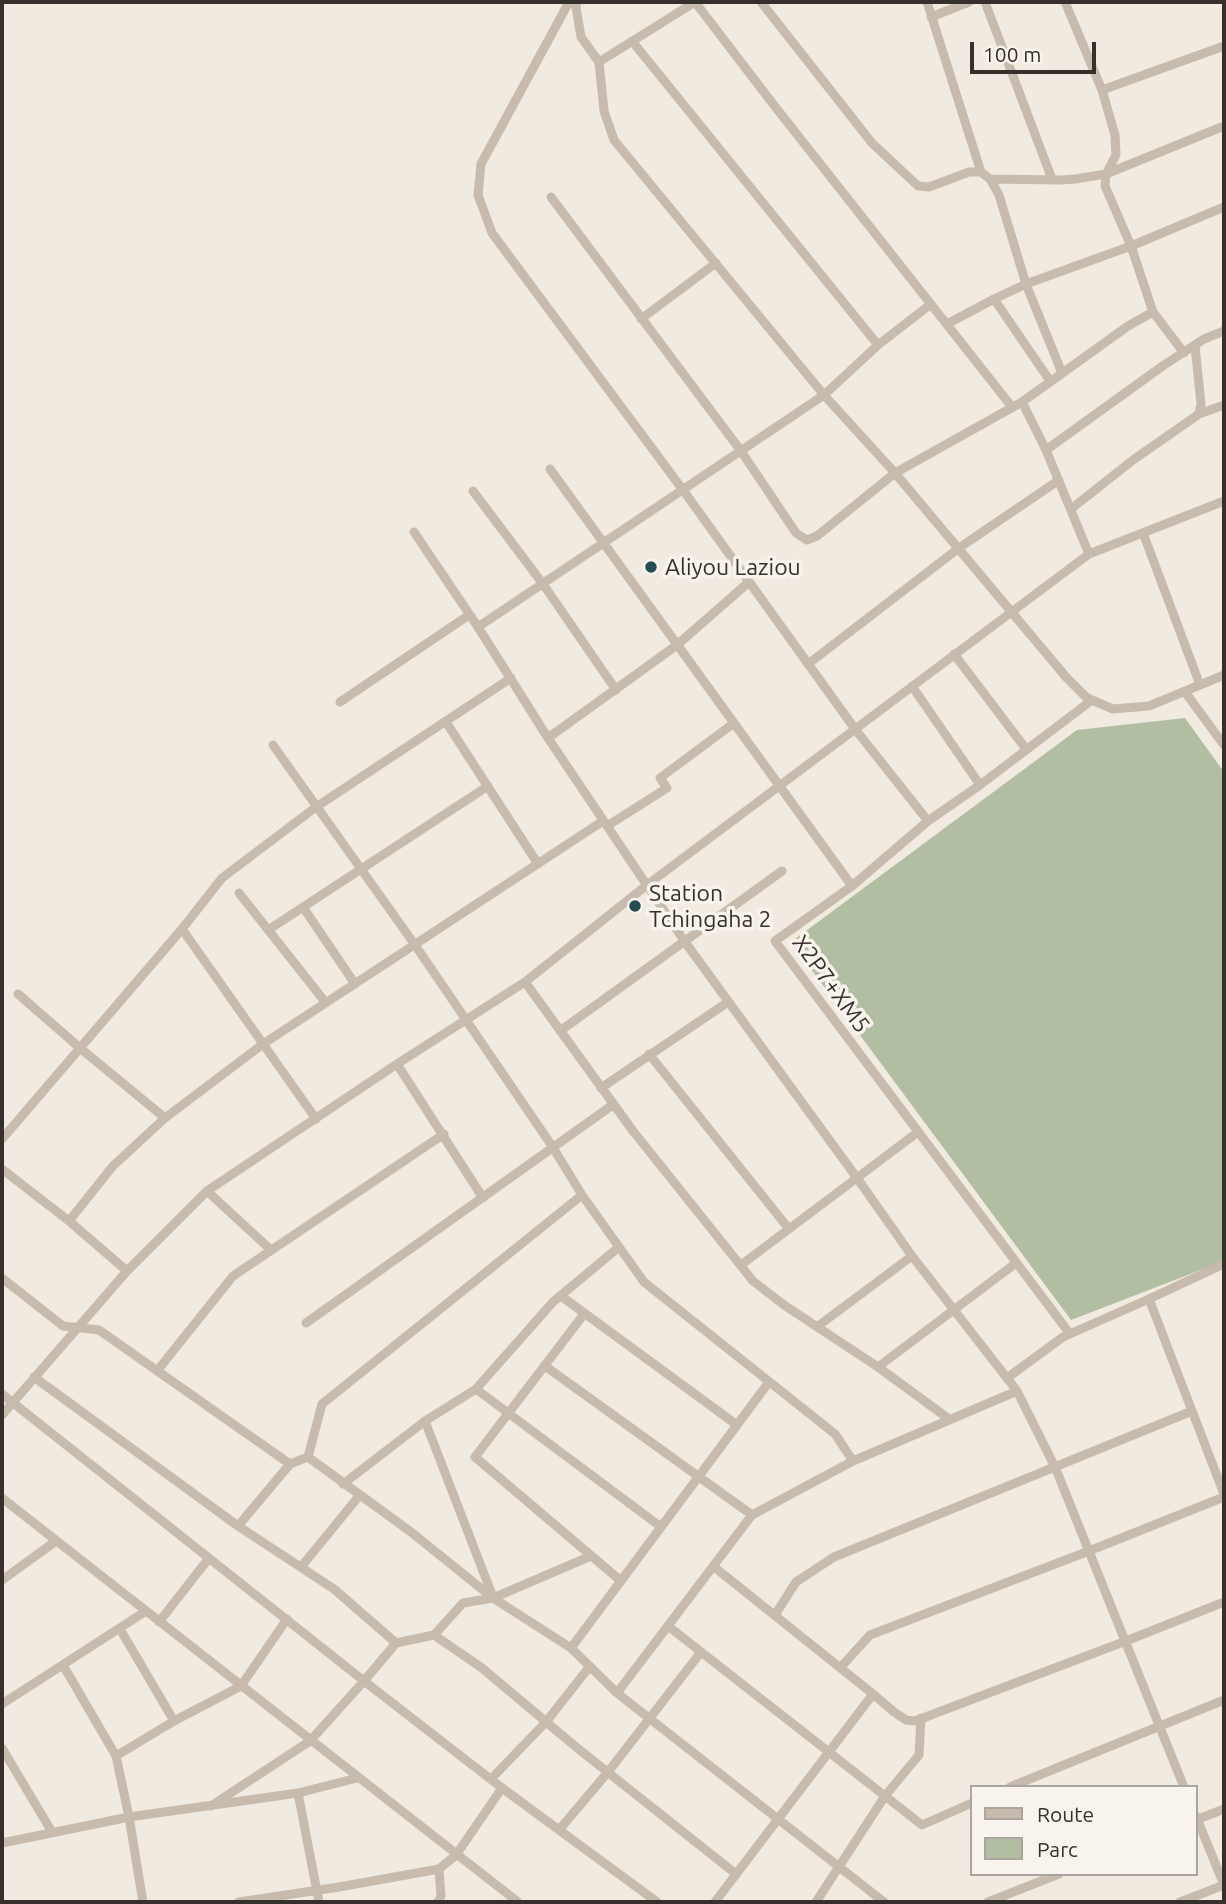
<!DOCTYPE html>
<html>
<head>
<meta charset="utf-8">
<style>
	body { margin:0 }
	#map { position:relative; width:1226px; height:1904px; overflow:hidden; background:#f0eae0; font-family:Ubuntu,sans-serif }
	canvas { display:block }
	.frame { position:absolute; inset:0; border:4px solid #362f2b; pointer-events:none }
	.legend { position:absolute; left:970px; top:1785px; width:228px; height:91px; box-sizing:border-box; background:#f8f3ec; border:2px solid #aaa59f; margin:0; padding:9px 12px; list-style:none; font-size:21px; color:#362f2b }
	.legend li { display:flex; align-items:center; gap:14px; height:35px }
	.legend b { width:35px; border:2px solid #aaa59f }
	.scale { position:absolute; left:970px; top:42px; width:126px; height:32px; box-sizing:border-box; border:4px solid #362f2b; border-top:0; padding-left:9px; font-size:21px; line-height:24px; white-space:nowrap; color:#362f2b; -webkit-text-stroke:5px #f8f3ec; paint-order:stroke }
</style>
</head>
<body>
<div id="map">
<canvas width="1226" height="1904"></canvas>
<div class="frame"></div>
<ul class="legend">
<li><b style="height:9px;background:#c7bbad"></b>Route</li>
<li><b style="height:19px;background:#b2bea1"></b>Parc</li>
</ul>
<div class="scale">100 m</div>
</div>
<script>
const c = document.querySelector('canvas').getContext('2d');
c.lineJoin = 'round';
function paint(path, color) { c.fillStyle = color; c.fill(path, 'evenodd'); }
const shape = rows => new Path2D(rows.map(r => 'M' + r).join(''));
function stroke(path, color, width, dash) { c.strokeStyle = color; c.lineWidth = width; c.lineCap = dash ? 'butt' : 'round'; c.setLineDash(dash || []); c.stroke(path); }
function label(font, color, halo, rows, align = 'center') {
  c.font = font + ' Ubuntu,sans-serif'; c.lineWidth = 7; c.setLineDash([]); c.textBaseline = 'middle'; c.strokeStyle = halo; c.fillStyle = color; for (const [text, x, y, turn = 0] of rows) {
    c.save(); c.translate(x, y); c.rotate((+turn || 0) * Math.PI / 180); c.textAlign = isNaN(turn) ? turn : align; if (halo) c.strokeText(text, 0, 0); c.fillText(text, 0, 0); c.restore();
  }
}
const green = shape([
	[1185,718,1224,772,1224,1261,1071,1320,791,942,1077,730]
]);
const street = shape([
	[569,2,481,164,478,195,492,233,683,490,855,729,928,821],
	[577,2,576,7,581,37,599,62,604,111,614,140,824,395,895,473,1066,677,1087,698,1113,709,1149,706,1224,675],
	[761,2,872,143,918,186,929,187,969,172,981,172,990,179,999,195,1026,284,1062,373],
	[927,2,981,172],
	[985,2,1052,179],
	[1065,2,1102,90,1115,135,1116,155,1106,174,1105,186,1131,246,1153,312,1184,353],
	[931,17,969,2],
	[632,41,878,345],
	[599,62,695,2,773,104,1012,407],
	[1102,90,1224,46],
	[990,179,1061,180,1075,179,1106,174,1224,126],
	[551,197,741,451,796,533,807,540,817,536,895,473,1022,402,1128,326,1153,312],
	[994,299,1050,381],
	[931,304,878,345,824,395,478,627,548,738,685,942,857,1178,912,1256,1017,1391,1055,1467,1184,1787],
	[641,319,716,263],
	[947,324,994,299,1026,284,1131,246,1224,207],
	[1022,402,1046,450,1089,554],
	[1199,414,1224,405],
	[1046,450,1164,365,1204,339,1224,331],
	[550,469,852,886],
	[473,491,543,584,616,690],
	[1071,509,1133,460,1199,414,1201,404,1195,346],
	[414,532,478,627],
	[1143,533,1200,685],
	[954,654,1026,749],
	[808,664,959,548,1059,480],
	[912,686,980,785],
	[1185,692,1224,745],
	[340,702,469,615],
	[446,722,538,864],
	[548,738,677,645,749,582],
	[273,745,415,945,552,1146,582,1195,644,1282,835,1434,853,1461],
	[607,826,667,788,660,778,734,723],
	[239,893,326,1003],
	[303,907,355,984],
	[182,929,316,1119],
	[268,930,488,786],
	[525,982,633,1131,753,1281,784,1305,878,1367,949,1419],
	[18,994,80,1048,165,1118],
	[560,1031,782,871],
	[649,1054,789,1229],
	[397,1064,483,1198],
	[601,1088,728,1002],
	[2,1139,182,929,222,878,316,807,511,678],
	[2,1169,69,1221,127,1271],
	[207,1191,271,1250],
	[69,1221,113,1166,165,1118,263,1044,603,821],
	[741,1265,918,1132],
	[2,1278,63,1326,99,1330,290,1464,308,1457,411,1532,493,1598,571,1648,617,1693,884,1902],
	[561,1296,737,1425],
	[1149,1299,1224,1264],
	[584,1314,475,1457,621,1581],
	[306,1323,614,1104],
	[818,1326,912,1256],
	[1070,1334,775,941,852,886,928,821,980,785,1092,700],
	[545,1366,752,1515],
	[878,1367,1016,1263],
	[157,1371,233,1276,444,1134],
	[34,1377,238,1526,334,1589,396,1643],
	[1007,1378,1063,1337,1149,1299,1224,1494],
	[476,1389,661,1527],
	[2,1394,364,1681,502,1788,657,1902],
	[2,1415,127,1271,207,1191,397,1064,525,982,647,885,1089,554,1224,501],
	[425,1421,493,1597],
	[308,1457,322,1404,582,1195],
	[343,1484,425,1421,476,1389,553,1302,619,1247],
	[2,1498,518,1902],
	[238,1526,290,1464],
	[713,1566,873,1694,894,1712,906,1720,915,1721,1126,1641,1224,1602],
	[301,1567,359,1496],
	[2,1580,56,1541],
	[775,1615,796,1582,834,1557,1192,1411],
	[159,1622,209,1558],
	[668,1626,922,1825,972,1803],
	[120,1629,174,1721],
	[434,1635,482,1668,576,1747,736,1874],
	[571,1648,769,1382],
	[63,1665,116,1756,129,1817,143,1902],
	[840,1668,870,1635,1089,1551,1224,1497],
	[617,1693,752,1515,853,1461,1017,1391],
	[2,1704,146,1611],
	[2,1748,52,1832],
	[116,1756,174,1721,241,1686,287,1619],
	[491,1779,546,1722,590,1666],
	[1010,1787,1224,1700],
	[298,1793,319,1902],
	[211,1806,310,1741,364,1681,396,1643,434,1635,463,1603,493,1598,591,1556],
	[1196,1816,1224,1885],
	[1196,1820,1224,1809],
	[559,1830,608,1772,701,1652],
	[2,1843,129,1817,298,1793,357,1778],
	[239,1902,339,1887,439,1869,456,1855,502,1788],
	[438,1902,441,1896,439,1869],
	[715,1902,873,1694],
	[816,1902,885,1796,919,1755,921,1718],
	[988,1902,1059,1874],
	[1180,1902,1224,1885]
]);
const markers = [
	[651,567,7,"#254d53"],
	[635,906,7,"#254d53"]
];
const poiNames = [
	["Aliyou Laziou",665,567],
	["Station",649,893],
	["Tchingaha 2",649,919]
];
const streetNames = [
	["X2P7+XM5",831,984,54]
];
paint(green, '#b2bea1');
stroke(street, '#c7bbad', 9);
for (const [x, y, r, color] of markers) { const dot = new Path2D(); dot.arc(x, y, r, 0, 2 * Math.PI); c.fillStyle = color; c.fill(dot); stroke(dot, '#f8f3ec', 2.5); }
label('23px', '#362f2b', '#f8f3ec', poiNames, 'left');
label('23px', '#362f2b', '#f8f3ec', streetNames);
</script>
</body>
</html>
